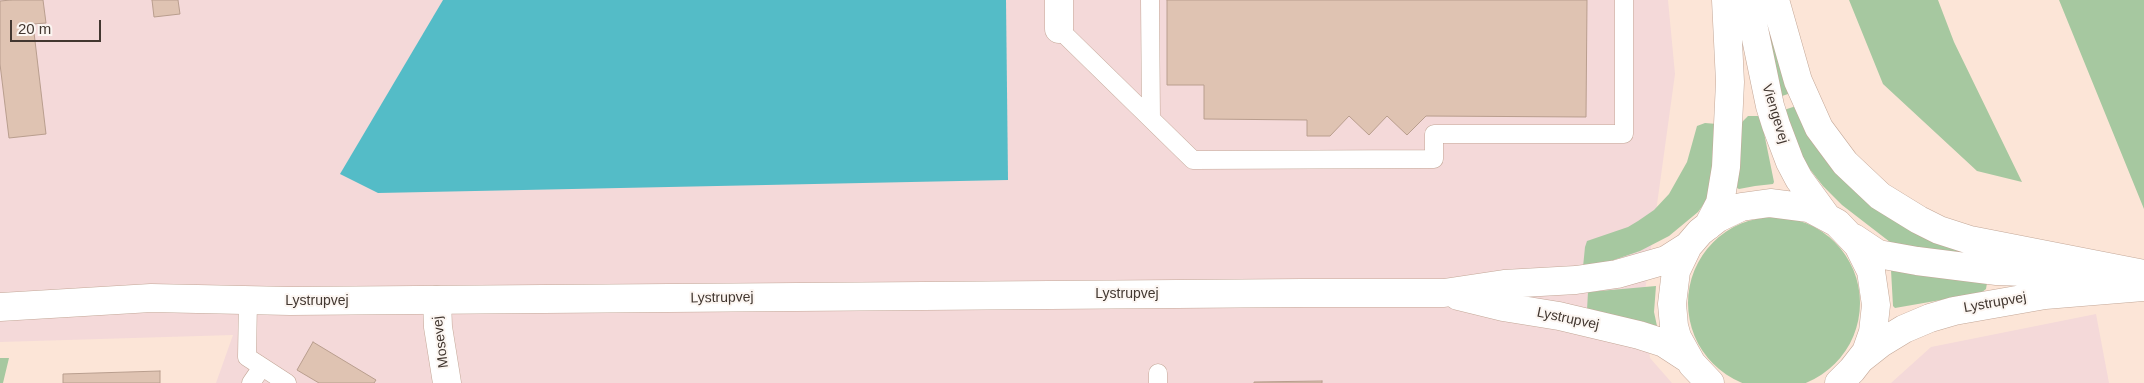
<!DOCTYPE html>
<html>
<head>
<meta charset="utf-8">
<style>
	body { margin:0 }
	#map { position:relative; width:2144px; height:383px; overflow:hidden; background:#fce5d7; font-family:Arial,sans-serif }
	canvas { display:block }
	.scale { position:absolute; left:10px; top:20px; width:91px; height:22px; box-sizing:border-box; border:2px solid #423730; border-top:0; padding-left:6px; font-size:15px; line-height:18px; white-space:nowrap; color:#423730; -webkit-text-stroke:4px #fcf6f2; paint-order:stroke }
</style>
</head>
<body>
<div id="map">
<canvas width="2144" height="383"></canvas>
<div class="scale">20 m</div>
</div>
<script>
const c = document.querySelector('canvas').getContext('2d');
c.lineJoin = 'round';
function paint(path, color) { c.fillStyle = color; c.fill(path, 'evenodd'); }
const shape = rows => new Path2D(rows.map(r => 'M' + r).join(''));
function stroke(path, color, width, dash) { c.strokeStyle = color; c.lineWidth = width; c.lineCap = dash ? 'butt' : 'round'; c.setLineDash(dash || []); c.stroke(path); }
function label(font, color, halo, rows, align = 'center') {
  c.font = font + ' Arial,sans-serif'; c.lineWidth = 4; c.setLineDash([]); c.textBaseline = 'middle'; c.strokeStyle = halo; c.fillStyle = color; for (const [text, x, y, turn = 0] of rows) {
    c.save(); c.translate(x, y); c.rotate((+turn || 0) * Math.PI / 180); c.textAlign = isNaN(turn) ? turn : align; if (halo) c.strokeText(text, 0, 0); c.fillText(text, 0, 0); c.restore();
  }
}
const industrial = shape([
	[0,0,1668,0,1675,74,1643,306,1650,358,1672,383,216,383,233,335,0,342],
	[2096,314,2109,383,1891,383,1931,347]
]);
const green = shape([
	[1759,0,1766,0,1794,92,1779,97],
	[1849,0,1938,0,1954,42,2022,182,1977,171,1883,84],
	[2059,0,2144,0,2144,209],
	[1796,106,1832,160,2015,258,1899,246,1890,242,1842,205,1823,186,1805,163,1798,150,1784,110],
	[1748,116,1758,116,1761,118,1774,182,1773,184,1755,186,1739,189,1737,188,1742,122],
	[1705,123,1717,124,1714,178,1706,201,1698,212,1669,236,1640,251,1602,264,1583,267,1585,247,1587,241,1628,227,1638,221,1654,210,1669,194,1687,162,1697,126],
	'1688 303a86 86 0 1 1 172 0a86 86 0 1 1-172 0Z',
	[1891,270,1987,283,1986,289,1981,293,1895,308,1893,306],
	[1656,286,1654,312,1657,326,1587,310,1588,292],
	[0,358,9,358,3,383,0,383]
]);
const water = shape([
	[443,0,1006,0,1008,180,378,193,340,174]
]);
const building = shape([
	[11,0,43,0,46,23,33,24,46,134,9,138,0,64,0,1,11,0],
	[152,0,178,0,180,14,154,17,152,0],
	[1167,0,1587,0,1586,117,1426,116,1407,135,1387,116,1369,135,1349,116,1330,136,1307,136,1307,120,1204,119,1204,85,1167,85,1167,0],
	[313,342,376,380,374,383,319,383,297,370,313,342],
	[160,371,160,383,63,383,63,374,160,371],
	[1322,381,1322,383,1254,383,1254,382,1322,381]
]);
const lane = shape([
	[1150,0,1151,119],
	[1059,29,1193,160,1434,159,1434,134,1624,134,1624,0],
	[248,300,247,357,287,383],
	[251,383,262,367],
	[1158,383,1158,373]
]);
const street = shape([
	[1059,0,1059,29],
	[437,300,438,327,447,383]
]);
const secondary = shape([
	[1748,0,1770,106,1776,125,1790,162,1799,179,1826,216],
	[1775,0,1798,81,1819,128,1845,163,1880,196,1919,220,1939,230,1970,240,2144,274],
	[1708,226,1720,203,1726,167,1730,82,1726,0],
	[1854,238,1878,254,1917,261,1997,271,2080,274],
	[1458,296,1503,307,1559,316,1639,335,1664,343,1687,358],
	[0,307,151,298,290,301,1303,293,1444,293,1504,284,1576,280,1617,274,1666,260,1688,246],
	[1862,358,1881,343,1904,329,1930,318,1954,311,2045,295,2144,287],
	[1710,383,1692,364,1677,337,1674,326,1672,304,1676,271,1688,246,1700,232,1718,218,1741,207,1770,203,1809,208,1837,223,1858,245,1871,271,1876,305,1873,332,1866,352,1852,370,1839,383]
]);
const streetNames = [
	["Viengevej",1775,114,73],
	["Lystrupvej",1127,294],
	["Lystrupvej",722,298,-1],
	["Lystrupvej",317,301],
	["Lystrupvej",1995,303,-10],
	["Lystrupvej",1568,319,12],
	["Mosevej",441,342,-97]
];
paint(industrial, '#f4d9d9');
paint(green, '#a6c8a0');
paint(water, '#54bcc7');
paint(building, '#dfc3b2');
stroke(building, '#b99e8e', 1);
stroke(lane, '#c3a797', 19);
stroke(street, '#c3a797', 29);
stroke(secondary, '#c3a797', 29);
stroke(lane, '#fff', 18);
stroke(street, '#fff', 28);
stroke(secondary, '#fff', 28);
label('14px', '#423730', '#fcf6f2', streetNames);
</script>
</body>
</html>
